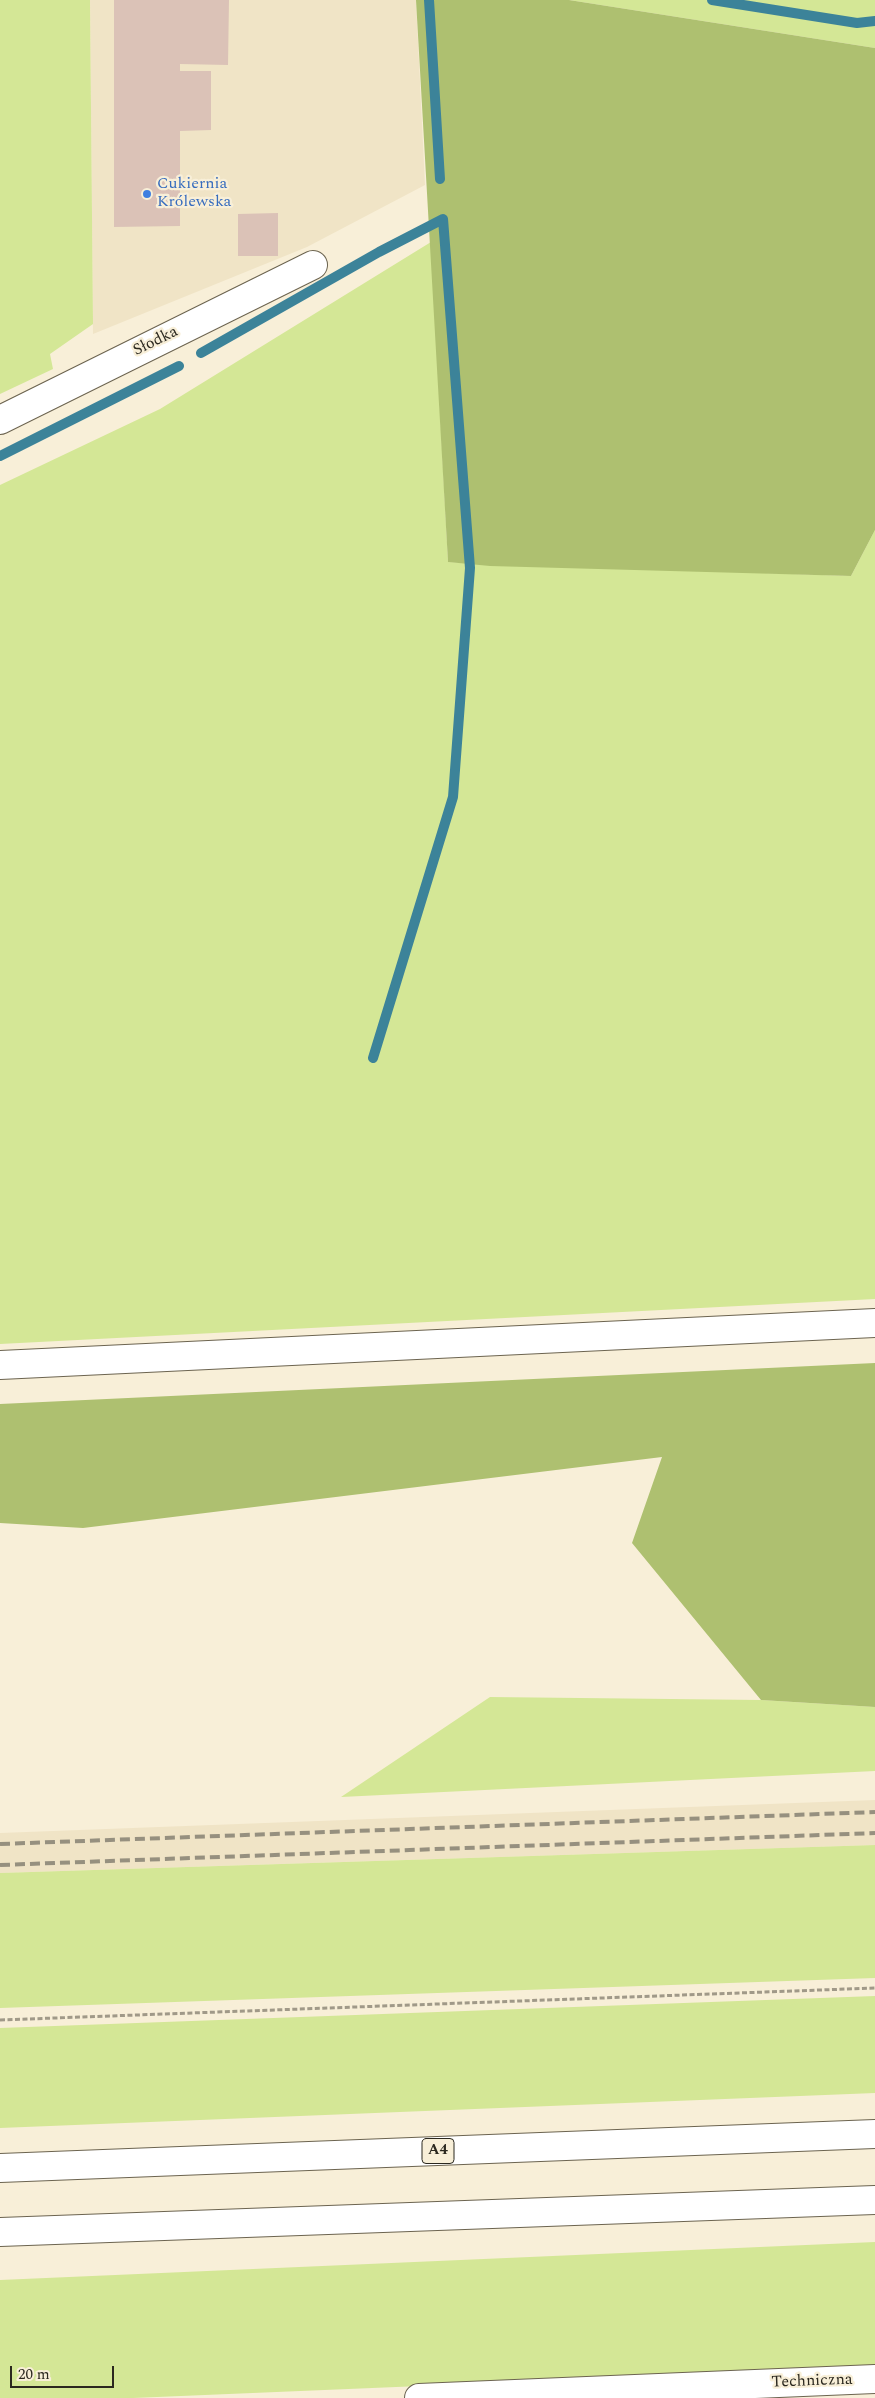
<!DOCTYPE html>
<html>
<head>
<meta charset="utf-8">
<style>
	body { margin:0 }
	#map { position:relative; width:875px; height:2398px; overflow:hidden; background:#f8efd8; font-family:Spectral,serif }
	canvas { display:block }
	.scale { position:absolute; left:10px; top:2366px; width:104px; height:22px; box-sizing:border-box; border:2px solid #2b281f; border-top:0; padding-left:6px; font-size:15px; line-height:18px; white-space:nowrap; color:#2b281f; -webkit-text-stroke:4px #f8efd8; paint-order:stroke }
</style>
</head>
<body>
<div id="map">
<canvas width="875" height="2398"></canvas>
<div class="scale">20 m</div>
</div>
<script>
const c = document.querySelector('canvas').getContext('2d');
c.lineJoin = 'round';
function paint(path, color) { c.fillStyle = color; c.fill(path, 'evenodd'); }
const shape = rows => new Path2D(rows.map(r => 'M' + r).join(''));
function stroke(path, color, width, dash) { c.strokeStyle = color; c.lineWidth = width; c.lineCap = dash ? 'butt' : 'round'; c.setLineDash(dash || []); c.stroke(path); }
function label(font, color, halo, rows, align = 'center') {
  c.font = font + ' Spectral,serif'; c.lineWidth = 4.5; c.setLineDash([]); c.textBaseline = 'middle'; c.strokeStyle = halo; c.fillStyle = color; for (const [text, x, y, turn = 0] of rows) {
    c.save(); c.translate(x, y); c.rotate((+turn || 0) * Math.PI / 180); c.textAlign = isNaN(turn) ? turn : align; if (halo) c.strokeText(text, 0, 0); c.fillText(text, 0, 0); c.restore();
  }
}
const built = shape([
	[90,0,416,0,425,185,307,247,93,334],
	[875,1800,875,1845,0,1873,0,1833]
]);
const green = shape([
	[0,0,90,0,93,324,50,354,53,369,0,394],
	[569,0,875,0,875,48],
	[431,242,448,562,851,576,875,530,875,1299,0,1344,0,485,160,409],
	[490,1697,761,1700,875,1707,875,1771,341,1797],
	[875,1845,875,1978,0,2008,0,1873],
	[875,1996,875,2093,0,2128,0,2028],
	[875,2242,875,2367,133,2398,0,2398,0,2280]
]);
const forest = shape([
	[416,0,569,0,875,48,875,530,851,576,490,566,448,562],
	[875,1363,875,1707,761,1700,632,1543,662,1457,83,1528,0,1523,0,1404]
]);
const stream = shape([
	[429,0,440,179],
	[712,0,857,23,875,21],
	[201,353,379,252,443,219,470,568,453,797,373,1058],
	[0,456,179,366]
]);
const building = shape([
	[114,0,229,0,228,65,180,64,180,71,211,71,211,130,180,131,180,226,114,227],
	[278,213,278,256,238,256,238,214]
]);
const path = shape([
	[0,2020,875,1988]
]);
const minor = shape([
	[0,420,313,265],
	[0,1365,875,1323],
	[419,2398,875,2379]
]);
const highway = shape([
	[0,2168,875,2134],
	[0,2232,875,2200]
]);
const rail = shape([
	[0,1844,875,1812],
	[0,1865,875,1833]
]);
const markers = [
	[147,194,5,"#3f7fe0"]
];
const shields = [
	[438,2151,32]
];
const shieldNames = [
	["A4",438,2151]
];
const shopNames = [
	["Cukiernia",157,185],
	["Królewska",157,203]
];
const streetNames = [
	["Słodka",156,342,-26],
	["Techniczna",812,2382,-2]
];
paint(built, '#f0e4c6');
paint(green, '#d4e796');
paint(forest, '#aec070');
stroke(stream, '#3c8399', 10);
paint(building, '#dbc2b7');
stroke(minor, '#6c6450', 30);
stroke(highway, '#6c6450', 30);
stroke(path, '#a09988', 3, [5, 2.5]);
stroke(minor, '#fff', 28);
stroke(highway, '#fff', 28);
stroke(rail, '#96907f', 4, [10, 5]);
for (const [x, y, r, color] of markers) { const dot = new Path2D(); dot.arc(x, y, r, 0, 2 * Math.PI); c.fillStyle = color; c.fill(dot); stroke(dot, '#f8efd8', 2); }
for (const [x, y, w] of shields) { const box = new Path2D(); box.roundRect(x - w / 2, y - 12.5, w, 25, 4); c.fillStyle = '#f8efd8'; c.fill(box); stroke(box, '#2b281f', 1); }
label('bold 15px', '#2b281f', null, shieldNames);
label('16px', '#366cbe', '#f8efd8', shopNames, 'left');
label('16px', '#2b281f', '#f8efd8', streetNames);
</script>
</body>
</html>
